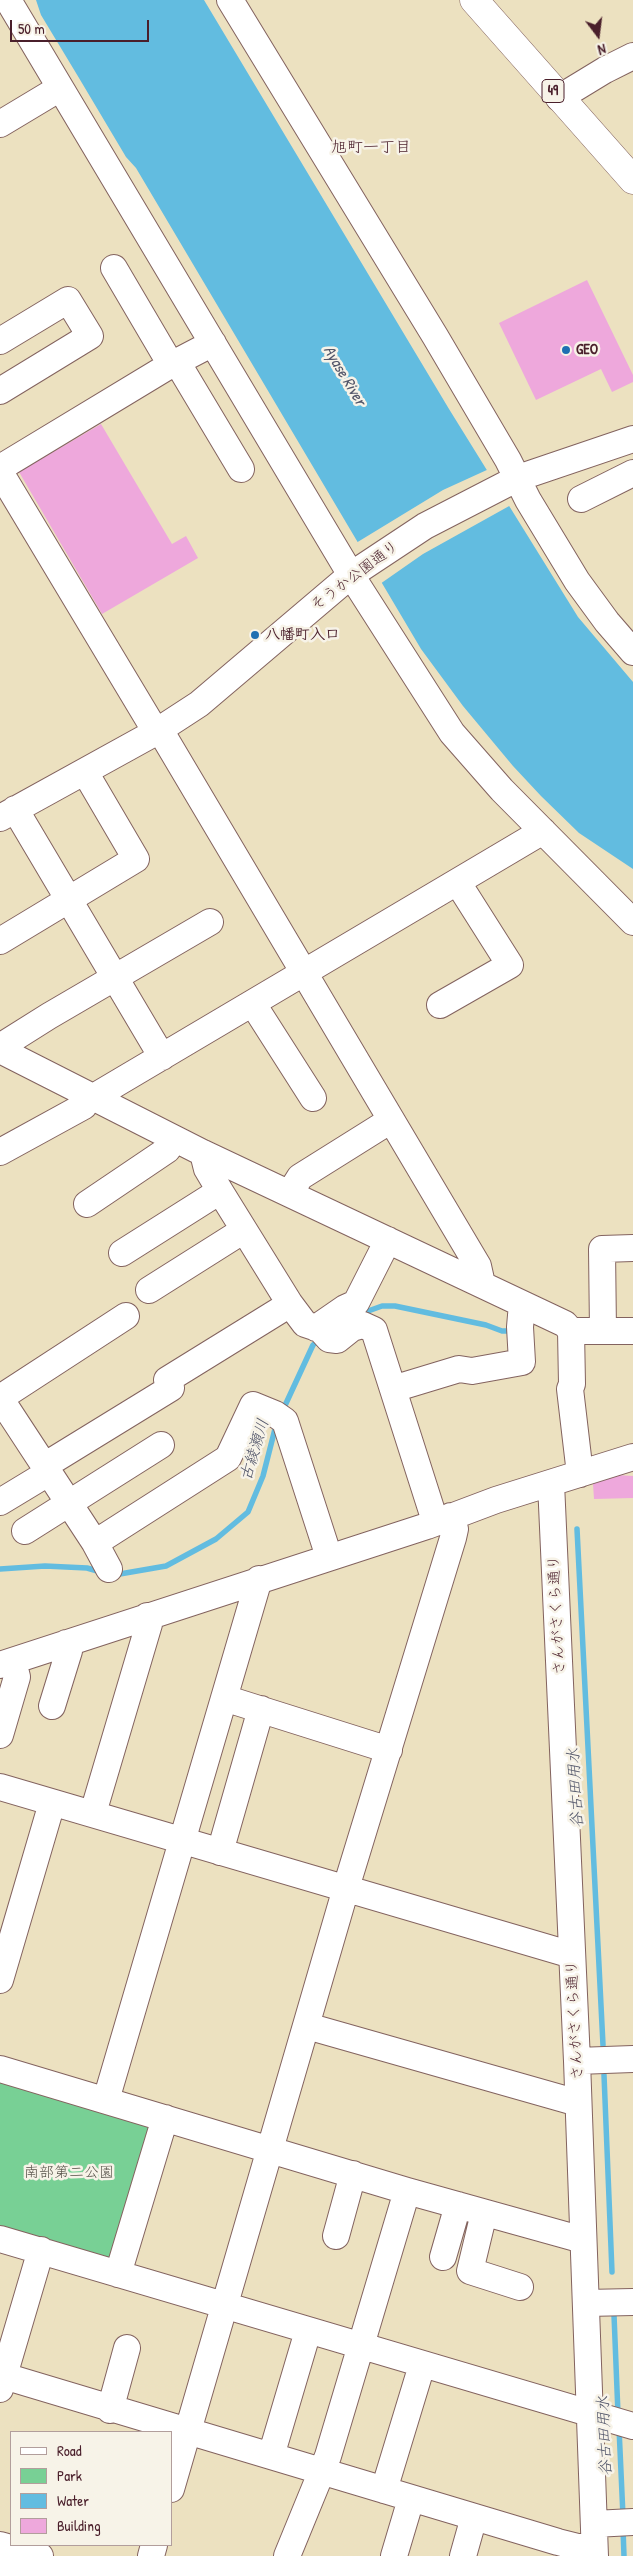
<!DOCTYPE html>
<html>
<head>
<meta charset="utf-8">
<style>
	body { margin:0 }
	#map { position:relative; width:633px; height:2556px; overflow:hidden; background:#ece1c0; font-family:"Patrick Hand",sans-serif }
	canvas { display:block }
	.legend { position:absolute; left:10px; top:2431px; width:162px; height:115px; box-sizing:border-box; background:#f7f3e8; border:1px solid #b29e9c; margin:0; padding:6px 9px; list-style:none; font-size:15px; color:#4a1f2b }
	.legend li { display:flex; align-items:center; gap:10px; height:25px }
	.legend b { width:25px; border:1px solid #b29e9c }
	.north { position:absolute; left:573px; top:10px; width:50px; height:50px; -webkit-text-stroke:4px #f7f3e8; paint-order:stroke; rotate:165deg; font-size:14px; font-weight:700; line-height:20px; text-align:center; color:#4a1f2b }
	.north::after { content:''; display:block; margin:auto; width:18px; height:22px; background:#4a1f2b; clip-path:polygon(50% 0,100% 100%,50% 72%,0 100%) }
	.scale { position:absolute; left:10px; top:20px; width:139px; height:22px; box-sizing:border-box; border:2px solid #4a1f2b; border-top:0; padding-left:6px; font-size:15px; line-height:18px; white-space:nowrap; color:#4a1f2b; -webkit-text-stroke:4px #f7f3e8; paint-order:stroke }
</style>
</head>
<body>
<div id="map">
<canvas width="633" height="2556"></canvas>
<ul class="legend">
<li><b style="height:6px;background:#fff"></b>Road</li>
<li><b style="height:14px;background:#78d095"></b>Park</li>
<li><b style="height:14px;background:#62bce0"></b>Water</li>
<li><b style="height:14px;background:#eea8dc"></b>Building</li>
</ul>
<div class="north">N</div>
<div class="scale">50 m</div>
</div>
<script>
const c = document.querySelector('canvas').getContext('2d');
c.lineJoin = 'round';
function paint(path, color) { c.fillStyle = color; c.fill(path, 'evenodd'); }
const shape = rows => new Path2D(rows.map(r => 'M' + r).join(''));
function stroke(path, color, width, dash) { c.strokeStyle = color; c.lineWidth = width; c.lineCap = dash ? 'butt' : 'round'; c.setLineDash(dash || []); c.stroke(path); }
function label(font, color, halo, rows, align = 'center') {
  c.font = font + ' "Patrick Hand","Klee One",sans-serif'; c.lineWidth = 5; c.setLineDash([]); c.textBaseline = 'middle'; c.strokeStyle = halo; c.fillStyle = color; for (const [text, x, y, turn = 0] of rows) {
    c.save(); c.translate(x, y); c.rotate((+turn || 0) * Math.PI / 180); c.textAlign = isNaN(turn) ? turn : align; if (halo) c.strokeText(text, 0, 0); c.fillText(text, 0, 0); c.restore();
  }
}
const green = shape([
	[0,2076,151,2124,112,2266,0,2232]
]);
const water = shape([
	[36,0,204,0,449,409,578,617,633,682,633,869,579,833,541,796,513,766,463,706,421,649,136,168,126,157,79,78,41,15]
]);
const pier = shape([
	[489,469,511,505,423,554,380,584,356,543,443,490]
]);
const stream = shape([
	[357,1315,382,1306,395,1306,486,1325,502,1331,510,1331],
	[282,1412,313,1345,320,1339],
	[577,1529,603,2045],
	[0,1569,45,1566,87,1568,101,1572],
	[114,1575,166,1566,216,1539,248,1512,263,1476,276,1425],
	[604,2075,612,2272],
	[614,2315,618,2414],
	[619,2428,623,2516],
	[623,2528,624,2556]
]);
const building = shape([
	[587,280,633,375,633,382,612,392,601,369,536,400,499,323],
	[101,424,172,544,186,536,198,558,102,614,19,472],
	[617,1475,633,1476,633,1498,594,1499,593,1484]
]);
const minor = shape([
	[8,0,351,575,452,733,502,790,633,922],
	[230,0,435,336,508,460,528,500,577,581,607,622,633,652],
	[559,98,605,70,633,56],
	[0,124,60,88],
	[114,268,171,365],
	[0,341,68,300,90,336,0,391],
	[177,362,241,469],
	[0,468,167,367,213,343],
	[0,472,156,732],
	[581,499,633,473],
	[160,730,478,1266,482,1284],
	[15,809,162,1057],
	[0,818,156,732,199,704,351,575,425,526,518,478,633,439],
	[0,941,136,859,85,772],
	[253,1004,313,1098],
	[440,1005,510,965,458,883],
	[0,1050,203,1153,565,1324,571,1331,633,1331],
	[1,1051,3,1045,49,1016,210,922],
	[92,1098,543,831],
	[0,1152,84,1106,89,1096],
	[203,1153,207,1169,220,1191,290,1304,305,1324,320,1329,329,1339,337,1340,352,1328,363,1325,374,1330,435,1521],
	[290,1193,300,1177,391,1120],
	[87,1204,167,1150,175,1139],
	[122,1253,220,1191],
	[149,1290,244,1230],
	[316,1328,345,1308,356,1303,388,1240],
	[571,1331,572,1384,570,1389,580,1474],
	[603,1331,602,1249,633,1248],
	[167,1380,290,1304],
	[393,1389,459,1369,472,1371,522,1362,520,1327,522,1304],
	[0,1398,95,1543,109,1569],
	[0,1398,126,1316],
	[44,1466,171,1388],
	[551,1483,577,2061,595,2556],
	[0,1502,48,1473],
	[25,1531,161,1445],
	[95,1543,228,1458,253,1405,275,1414,285,1421,329,1557],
	[0,1665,427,1526,496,1500,633,1457],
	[224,1698,389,1750],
	[52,1706,69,1651,66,1643],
	[0,1735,17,1677,13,1661],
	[0,1787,572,1955],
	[93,1813,149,1624,147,1616],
	[220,1852,261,1709],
	[0,1980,52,1803],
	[307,2026,578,2103],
	[577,2061,633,2059],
	[0,2069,407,2191,583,2240],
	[106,2100,259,1579],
	[484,2213,470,2271,520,2287],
	[336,2236,353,2174],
	[0,2239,633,2426],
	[443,2257,458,2205],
	[118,2274,165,2118],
	[586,2303,633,2302],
	[4,2376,558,2542,578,2547,594,2547],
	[0,2389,41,2250],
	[110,2410,127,2348],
	[271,2456,308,2331],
	[171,2489,349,1878,453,1538,455,1529,451,1516],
	[384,2490,422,2365],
	[594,2524,633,2522],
	[0,2545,40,2556],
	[151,2556,154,2545],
	[287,2556,328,2456,407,2191],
	[394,2556,411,2499],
	[463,2556,474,2517]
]);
const major = shape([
	[474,0,633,180]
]);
const markers = [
	[566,350,5,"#1f6fb2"],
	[255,635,5,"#1f6fb2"]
];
const shields = [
	[553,91,22]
];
const shieldNames = [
	["49",553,91]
];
const poiNames = [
	["GEO",576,350],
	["八幡町入口",265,635]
];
const streetNames = [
	["そうか公園通り",355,576,-37],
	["さんがさくら通り",557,1615,-93],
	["さんがさくら通り",575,2020,-93]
];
const parkNames = [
	["南部第二公園",69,2173]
];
const neighbourhoodNames = [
	["旭町一丁目",371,148]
];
const waterNames = [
	["Ayase River",344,376,59],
	["古綾瀬川",255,1450,-73],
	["谷古田用水",576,1788,-93],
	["谷古田用水",605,2436,-92]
];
paint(green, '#78d095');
paint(water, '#62bce0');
paint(pier, '#ece1c0');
stroke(stream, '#62bce0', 5.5);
paint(building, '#eea8dc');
stroke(minor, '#83635f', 28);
stroke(major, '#83635f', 29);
stroke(minor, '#fff', 26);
stroke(major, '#fff', 28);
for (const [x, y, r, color] of markers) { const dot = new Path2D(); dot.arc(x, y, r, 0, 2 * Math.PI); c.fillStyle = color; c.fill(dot); stroke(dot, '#f7f3e8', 2); }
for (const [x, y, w] of shields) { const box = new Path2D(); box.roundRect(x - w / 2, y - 11.5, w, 23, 4); c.fillStyle = '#f7f3e8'; c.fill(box); stroke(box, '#4a1f2b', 1); }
label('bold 14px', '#4a1f2b', null, shieldNames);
label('bold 15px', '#4a1f2b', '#f7f3e8', poiNames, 'left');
label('15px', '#4a1f2b', '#f7f3e8', streetNames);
label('15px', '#58544b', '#f7f3e8', parkNames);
label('16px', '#4a1f2b', '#f7f3e8', neighbourhoodNames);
label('italic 16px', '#52566a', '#f7f3e8', waterNames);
</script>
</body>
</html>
